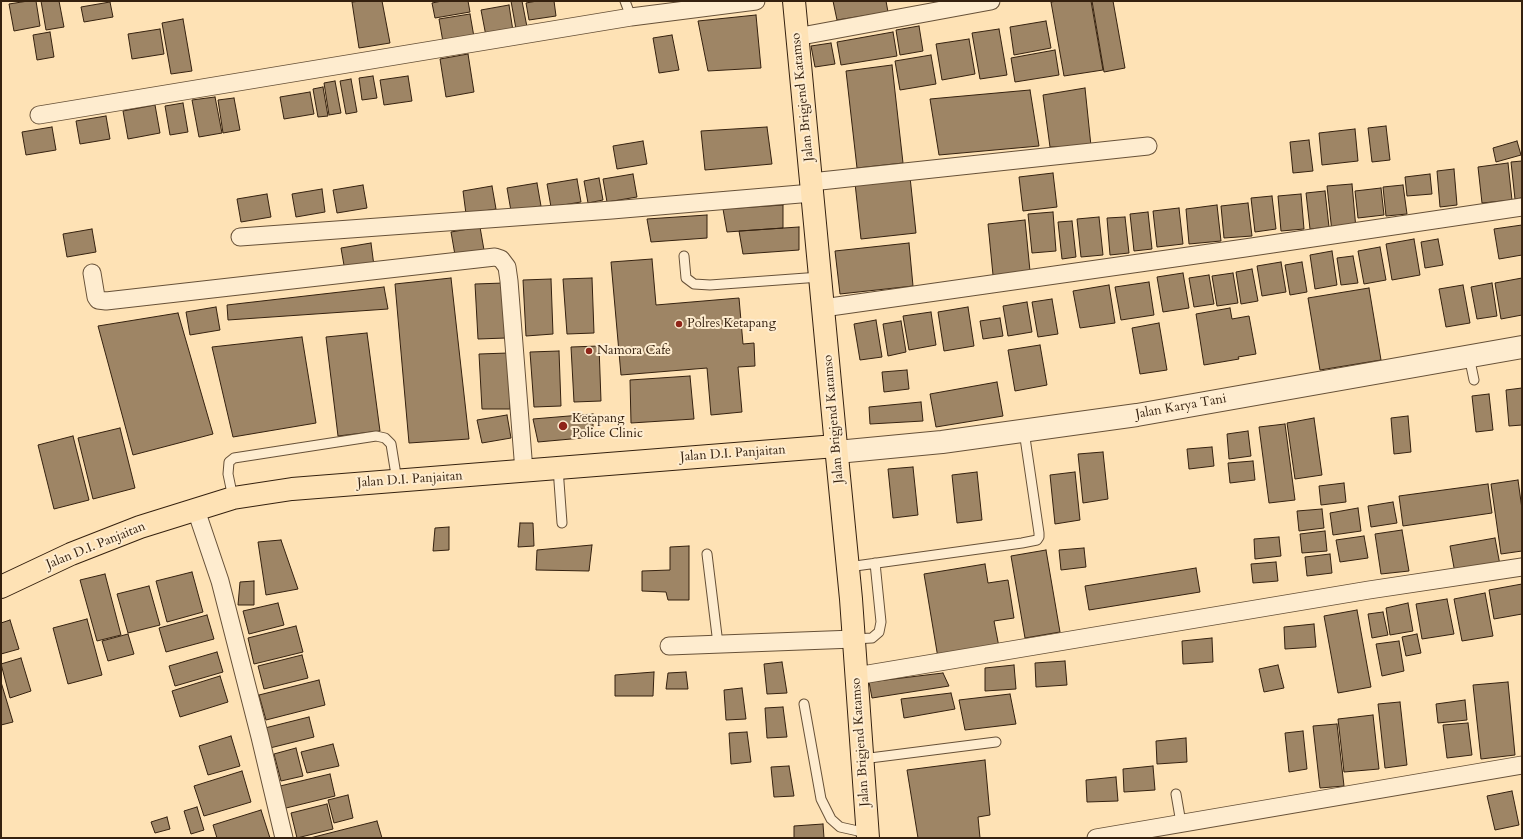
<!DOCTYPE html>
<html>
<head>
<meta charset="utf-8">
<style>
	body { margin:0 }
	#map { position:relative; width:1523px; height:839px; overflow:hidden; background:#fee2b5; font-family:Cardo,serif }
	canvas { display:block }
	.frame { position:absolute; inset:0; border:2px solid #35210f; pointer-events:none }
</style>
</head>
<body>
<div id="map">
<canvas width="1523" height="839"></canvas>
<div class="frame"></div>
</div>
<script>
const c = document.querySelector('canvas').getContext('2d');
c.lineJoin = 'round';
function paint(path, color) { c.fillStyle = color; c.fill(path, 'evenodd'); }
const shape = rows => new Path2D(rows.map(r => 'M' + r).join(''));
function stroke(path, color, width, dash) { c.strokeStyle = color; c.lineWidth = width; c.lineCap = dash ? 'butt' : 'round'; c.setLineDash(dash || []); c.stroke(path); }
function label(font, color, halo, rows, align = 'center') {
  c.font = font + ' Cardo,serif'; c.lineWidth = 4; c.setLineDash([]); c.textBaseline = 'middle'; c.strokeStyle = halo; c.fillStyle = color; for (const [text, x, y, turn = 0] of rows) {
    c.save(); c.translate(x, y); c.rotate((+turn || 0) * Math.PI / 180); c.textAlign = isNaN(turn) ? turn : align; if (halo) c.strokeText(text, 0, 0); c.fillText(text, 0, 0); c.restore();
  }
}
const building = shape([
	[28,1,36,1,40,26,14,31,9,4,28,1],
	[41,1,59,1,64,27,46,30,41,1],
	[361,1,382,1,390,43,359,48,352,2,361,1],
	[442,1,468,1,470,12,435,18,432,3,442,1],
	[511,1,522,1,527,27,516,29,511,1],
	[537,1,554,1,556,16,529,20,526,3,537,1],
	[833,1,886,1,888,12,837,20,833,1],
	[1057,1,1091,1,1103,70,1064,76,1051,2,1057,1],
	[1092,1,1113,1,1125,68,1104,72,1092,1],
	[110,2,113,17,84,22,81,7,110,2],
	[509,5,513,31,486,36,481,10,509,5],
	[470,14,474,37,443,42,439,19,470,14],
	[756,15,761,68,708,71,698,21,756,15],
	[183,19,192,71,171,74,162,23,183,19],
	[1046,21,1051,48,1014,55,1010,27,1046,21],
	[919,26,923,51,900,55,896,30,919,26],
	[160,29,164,54,132,59,128,34,160,29],
	[999,29,1007,75,980,79,972,33,999,29],
	[50,32,54,57,37,60,33,35,50,32],
	[893,32,897,56,841,65,837,42,893,32],
	[672,35,679,70,659,73,653,38,672,35],
	[969,39,975,74,942,80,936,44,969,39],
	[831,43,835,64,815,67,811,46,831,43],
	[1055,50,1059,75,1015,82,1011,58,1055,50],
	[468,54,474,92,446,97,440,59,468,54],
	[931,55,936,84,900,90,895,61,931,55],
	[892,65,903,163,857,168,846,71,892,65],
	[373,76,377,98,362,100,359,78,373,76],
	[408,76,412,101,384,105,380,80,408,76],
	[351,79,357,112,346,114,340,81,351,79],
	[335,81,341,113,329,115,324,83,335,81],
	[323,87,328,116,318,117,313,89,323,87],
	[1085,88,1091,146,1050,147,1043,95,1085,88],
	[1030,90,1039,146,939,155,930,99,1030,90],
	[310,92,314,114,284,119,280,97,310,92],
	[215,97,222,133,199,137,192,100,215,97],
	[234,98,240,130,223,133,218,100,234,98],
	[183,103,188,132,170,135,165,106,183,103],
	[155,105,160,133,128,139,123,111,155,105],
	[106,116,110,139,80,144,76,121,106,116],
	[1386,126,1390,160,1372,162,1368,128,1386,126],
	[52,127,56,150,26,155,22,132,52,127],
	[767,127,772,164,705,170,701,131,767,127],
	[1355,129,1358,161,1322,165,1319,133,1355,129],
	[1309,140,1313,171,1293,173,1290,142,1309,140],
	[643,141,647,164,617,169,613,146,643,141],
	[1517,141,1521,155,1496,162,1493,148,1517,141],
	[1522,161,1522,198,1515,199,1511,162,1522,161],
	[1508,163,1512,200,1482,203,1478,167,1508,163],
	[1454,169,1457,205,1440,207,1437,171,1454,169],
	[1053,173,1057,207,1023,211,1019,177,1053,173],
	[633,174,637,197,607,202,603,179,633,174],
	[1430,174,1432,194,1407,196,1405,177,1430,174],
	[910,177,916,233,861,239,855,183,910,177],
	[599,178,603,200,588,203,584,181,599,178],
	[577,179,581,202,551,207,547,184,577,179],
	[537,183,541,206,511,211,507,188,537,183],
	[1352,184,1356,229,1332,232,1327,186,1352,184],
	[363,185,367,208,337,213,333,190,363,185],
	[1403,185,1407,214,1386,216,1383,187,1403,185],
	[492,186,496,209,466,214,463,191,492,186],
	[1381,188,1384,215,1358,218,1355,191,1381,188],
	[322,189,325,212,296,217,292,194,322,189],
	[1325,191,1329,227,1310,229,1306,193,1325,191],
	[267,194,271,217,241,222,237,199,267,194],
	[1301,194,1304,229,1281,231,1278,196,1301,194],
	[1272,196,1276,229,1255,232,1251,198,1272,196],
	[1248,203,1252,236,1224,238,1221,206,1248,203],
	[783,205,783,228,727,232,723,209,783,205],
	[1217,205,1221,241,1189,244,1186,209,1217,205],
	[1179,208,1183,244,1157,247,1153,211,1179,208],
	[1053,212,1056,251,1032,253,1028,214,1053,212],
	[1148,212,1152,249,1134,251,1130,214,1148,212],
	[707,215,707,238,651,242,647,219,707,215],
	[1099,217,1103,255,1081,257,1077,219,1099,217],
	[1125,217,1129,253,1110,255,1107,218,1125,217],
	[1025,220,1030,271,993,275,988,224,1025,220],
	[1072,221,1076,257,1062,259,1058,222,1072,221],
	[1522,225,1522,255,1499,259,1494,229,1522,225],
	[480,227,484,250,455,255,451,232,480,227],
	[799,227,799,250,743,254,739,231,799,227],
	[92,229,96,252,67,257,63,234,92,229],
	[1414,239,1420,275,1392,280,1386,244,1414,239],
	[1438,239,1443,265,1425,268,1421,242,1438,239],
	[371,243,374,266,345,271,341,248,371,243],
	[909,243,913,286,840,294,835,251,909,243],
	[1380,247,1386,280,1364,284,1358,251,1380,247],
	[1332,251,1337,285,1315,289,1310,255,1332,251],
	[1353,256,1358,283,1341,285,1337,258,1353,256],
	[652,259,656,305,739,298,743,344,754,343,755,366,738,367,742,412,711,415,707,368,621,375,611,262,652,259],
	[1281,262,1286,292,1262,296,1257,266,1281,262],
	[1302,262,1307,292,1290,295,1285,265,1302,262],
	[1252,269,1258,301,1241,304,1236,272,1252,269],
	[1183,273,1189,308,1163,312,1157,277,1183,273],
	[1233,273,1238,303,1217,306,1212,276,1233,273],
	[1209,275,1214,304,1194,307,1189,278,1209,275],
	[451,278,469,439,409,443,395,284,451,278],
	[592,278,594,333,567,334,563,279,592,278],
	[1522,278,1522,315,1501,319,1495,283,1522,278],
	[551,279,553,334,526,336,523,280,551,279],
	[1149,282,1154,315,1121,320,1115,287,1149,282],
	[504,283,506,338,478,339,475,284,504,283],
	[1492,283,1497,316,1477,319,1471,287,1492,283],
	[1109,285,1115,323,1080,328,1073,291,1109,285],
	[1463,285,1470,323,1446,327,1439,289,1463,285],
	[384,287,388,309,228,320,227,305,384,287],
	[1369,288,1381,360,1320,370,1308,298,1369,288],
	[1052,299,1058,334,1038,337,1032,302,1052,299],
	[1027,302,1032,332,1008,336,1003,306,1027,302],
	[216,307,220,330,190,335,186,312,216,307],
	[968,307,974,346,944,351,938,312,968,307],
	[1230,308,1232,319,1249,316,1256,354,1238,357,1239,359,1204,365,1196,314,1230,308],
	[931,312,936,345,909,350,903,316,931,312],
	[178,313,213,434,133,455,98,326,178,313],
	[1000,318,1003,336,983,339,980,321,1000,318],
	[876,320,882,357,860,360,854,324,876,320],
	[901,321,906,352,888,356,883,324,901,321],
	[1159,323,1167,370,1140,374,1132,328,1159,323],
	[367,333,380,431,338,436,326,337,367,333],
	[302,337,316,423,233,437,212,347,302,337],
	[1040,345,1047,385,1015,391,1008,350,1040,345],
	[599,346,601,401,574,402,571,347,599,346],
	[559,351,561,406,534,407,530,352,559,351],
	[508,353,510,409,482,409,479,354,508,353],
	[907,370,909,389,884,392,882,372,907,370],
	[690,376,694,419,631,423,630,380,690,376],
	[997,382,1003,416,936,427,930,394,997,382],
	[1522,388,1522,425,1509,426,1506,390,1522,388],
	[1489,394,1493,430,1476,432,1472,396,1489,394],
	[921,402,923,421,870,424,869,407,921,402],
	[593,414,593,437,538,442,533,419,593,414],
	[507,415,511,438,482,443,477,420,507,415],
	[1408,416,1411,452,1394,454,1391,418,1408,416],
	[1314,418,1322,475,1295,479,1287,423,1314,418],
	[1285,424,1295,500,1269,503,1259,427,1285,424],
	[120,428,135,488,93,499,78,438,120,428],
	[1248,431,1251,456,1229,459,1227,434,1248,431],
	[73,436,89,500,54,509,38,445,73,436],
	[1212,447,1214,466,1189,469,1187,449,1212,447],
	[1103,452,1108,499,1083,503,1078,454,1103,452],
	[1253,461,1255,480,1230,483,1228,463,1253,461],
	[913,467,918,515,893,518,888,469,913,467],
	[977,472,982,520,957,523,952,475,977,472],
	[1075,472,1080,520,1055,524,1050,475,1075,472],
	[1518,480,1522,509,1522,551,1501,554,1491,484,1518,480],
	[1344,483,1346,502,1321,505,1319,486,1344,483],
	[1488,484,1492,513,1403,526,1399,496,1488,484],
	[1393,502,1397,523,1371,527,1368,506,1393,502],
	[1358,508,1361,531,1333,535,1330,513,1358,508],
	[1322,509,1324,528,1299,531,1297,511,1322,509],
	[520,523,533,523,534,546,518,547,520,523],
	[449,527,449,550,433,551,435,528,449,527],
	[1402,530,1409,571,1381,574,1375,534,1402,530],
	[1325,531,1327,551,1302,553,1300,534,1325,531],
	[1364,536,1368,558,1340,562,1336,540,1364,536],
	[1279,537,1281,556,1255,559,1254,539,1279,537],
	[1495,538,1500,565,1455,573,1450,546,1495,538],
	[281,540,298,589,266,595,258,542,281,540],
	[592,545,589,571,536,570,537,550,592,545],
	[689,546,689,600,668,600,666,592,642,591,642,571,670,570,670,547,689,546],
	[1084,548,1086,567,1061,570,1059,550,1084,548],
	[1046,550,1060,632,1025,638,1011,556,1046,550],
	[1330,554,1332,573,1307,576,1305,557,1330,554],
	[1276,562,1278,581,1253,583,1251,564,1276,562],
	[985,564,988,583,1008,580,1014,618,994,621,999,647,938,658,924,574,985,564],
	[1196,568,1200,592,1089,610,1085,586,1196,568],
	[192,572,203,612,167,622,156,581,192,572],
	[105,574,121,635,97,641,80,580,105,574],
	[254,581,254,605,238,605,240,582,254,581],
	[1522,584,1522,614,1494,619,1489,590,1522,584],
	[149,586,160,625,128,633,117,594,149,586],
	[1485,593,1493,636,1462,641,1454,599,1485,593],
	[1447,599,1454,634,1422,639,1416,604,1447,599],
	[278,603,284,625,249,634,243,611,278,603],
	[1408,603,1413,631,1390,635,1386,608,1408,603],
	[1357,610,1371,687,1338,693,1324,616,1357,610],
	[1383,612,1388,635,1372,638,1368,614,1383,612],
	[207,615,214,639,166,652,159,628,207,615],
	[87,619,102,675,68,684,53,628,87,619],
	[10,620,19,649,1,654,1,623,10,620],
	[1314,624,1316,647,1285,649,1284,627,1314,624],
	[296,626,303,652,254,664,248,638,296,626],
	[128,634,134,654,108,661,102,641,128,634],
	[1417,634,1421,653,1406,656,1402,637,1417,634],
	[1212,638,1213,662,1183,664,1182,641,1212,638],
	[1399,641,1404,671,1382,676,1376,644,1399,641],
	[217,652,223,672,175,686,169,666,217,652],
	[302,655,308,678,264,689,258,666,302,655],
	[21,658,31,691,10,698,1,664,21,658],
	[1065,661,1067,685,1036,687,1035,663,1065,661],
	[782,662,787,693,767,694,764,664,782,662],
	[1014,665,1016,689,985,691,985,668,1014,665],
	[1278,665,1284,688,1264,692,1259,669,1278,665],
	[654,672,653,696,615,696,615,675,654,672],
	[686,672,688,689,666,689,668,673,686,672],
	[943,673,949,686,872,698,869,682,943,673],
	[220,676,228,702,180,717,172,691,220,676],
	[319,680,325,705,266,720,259,695,319,680],
	[1,682,13,722,1,725,1,682],
	[1508,682,1515,755,1481,759,1473,685,1508,682],
	[742,688,746,719,726,720,724,690,742,688],
	[951,693,955,709,904,718,901,699,951,693],
	[1010,694,1016,724,965,730,959,700,1010,694],
	[1465,700,1467,720,1438,723,1436,704,1465,700],
	[1400,702,1407,765,1385,768,1378,704,1400,702],
	[783,707,787,737,767,738,765,708,783,707],
	[1373,715,1379,769,1344,772,1338,719,1373,715],
	[309,717,314,737,270,748,265,728,309,717],
	[1468,723,1472,755,1447,758,1443,725,1468,723],
	[1337,724,1344,786,1320,788,1313,726,1337,724],
	[1303,731,1307,769,1289,772,1285,733,1303,731],
	[747,732,751,762,731,764,729,733,747,732],
	[231,736,240,766,208,775,199,746,231,736],
	[1186,738,1187,762,1157,764,1156,741,1186,738],
	[333,744,339,766,307,773,301,752,333,744],
	[296,748,303,776,281,781,274,754,296,748],
	[985,760,990,815,978,817,980,838,918,838,907,770,985,760],
	[789,766,794,796,774,797,771,767,789,766],
	[1153,766,1155,790,1124,792,1123,769,1153,766],
	[242,771,251,802,204,816,194,786,242,771],
	[330,774,335,796,282,809,276,787,330,774],
	[1116,777,1118,801,1087,802,1086,780,1116,777],
	[1512,791,1519,825,1495,830,1487,796,1512,791],
	[348,795,353,818,334,823,328,800,348,795],
	[327,804,333,829,297,838,291,813,327,804],
	[197,807,204,830,191,834,184,811,197,807],
	[261,810,270,838,217,838,213,825,261,810],
	[167,817,170,829,155,833,151,822,167,817],
	[377,821,382,838,310,838,377,821],
	[823,824,824,838,794,838,794,826,823,824]
]);
const service = shape([
	[625,1,631,17],
	[684,256,686,278,694,284,710,285,820,277],
	[1469,356,1474,380],
	[558,468,562,523],
	[233,498,228,474,229,462,234,458,376,436,385,438,391,444,397,481],
	[707,554,718,644],
	[848,567,1022,543,1037,540,1039,537,1039,533,1024,431],
	[854,639,872,638,879,632,881,622,875,563],
	[804,704,821,799,831,819,840,827,867,833],
	[862,759,996,742],
	[1176,794,1181,823]
]);
const minor = shape([
	[796,37,991,1],
	[39,115,631,17,756,1],
	[811,182,1148,146],
	[240,237,612,210,812,193],
	[92,273,96,297,98,300,106,301,486,258,495,257,501,259,507,267,509,281,524,471],
	[823,308,1245,248,1522,207],
	[196,510,220,581,260,737,284,838],
	[669,646,854,639],
	[856,676,1369,590,1522,567],
	[1096,838,1522,765]
]);
const tertiary = shape([
	[837,452,942,442,1137,415,1522,347]
]);
const primary = shape([
	[836,446,851,599,868,838]
]);
const trunk = shape([
	[1,587,71,554,140,527,233,498,292,489,836,446,794,1]
]);
const markers = [
	[679,324,4,"#8f2418"],
	[589,351,4,"#8f2418"],
	[563,426,5,"#8f2418"]
];
const streetNames = [
	["Jalan Brigjend Katamso",803,97,-96],
	["Jalan Karya Tani",1181,407,-10],
	["Jalan Brigjend Katamso",834,419,-95],
	["Jalan D.I. Panjaitan",733,454,-4],
	["Jalan D.I. Panjaitan",410,480,-4],
	["Jalan D.I. Panjaitan",96,546,-22],
	["Jalan Brigjend Katamso",861,742,-94]
];
const poiNames = [
	["Polres Ketapang",687,324],
	["Namora Cafe",597,351],
	["Ketapang",572,419],
	["Police Clinic",572,434]
];
paint(building, '#9e8565');
stroke(building, '#35210f', 1);
stroke(service, '#675138', 11);
stroke(minor, '#675138', 19);
stroke(tertiary, '#675138', 24);
stroke(primary, '#35210f', 24);
stroke(trunk, '#35210f', 24);
stroke(service, '#feeccf', 9);
stroke(minor, '#feeccf', 17);
stroke(tertiary, '#feeccf', 22);
stroke(primary, '#fee2b5', 22);
stroke(trunk, '#fee2b5', 22);
for (const [x, y, r, color] of markers) { const dot = new Path2D(); dot.arc(x, y, r, 0, 2 * Math.PI); c.fillStyle = color; c.fill(dot); stroke(dot, '#feeccf', 1.5); }
label('13px', '#35210f', '#feeccf', streetNames);
label('13px', '#35210f', '#feeccf', poiNames, 'left');
</script>
</body>
</html>
